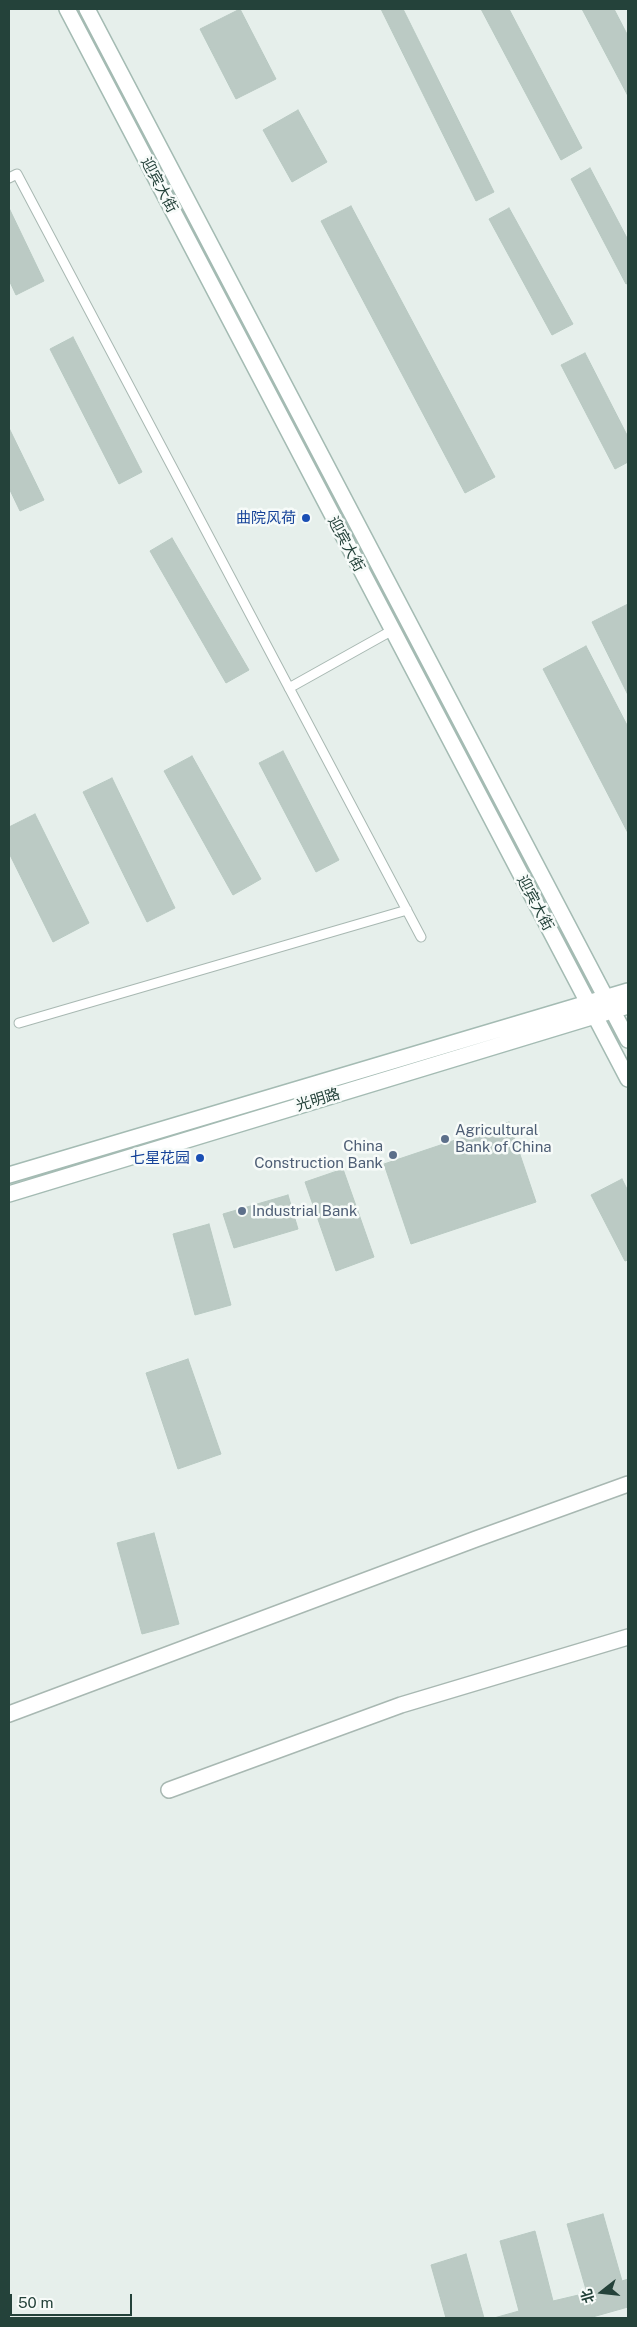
<!DOCTYPE html>
<html>
<head>
<meta charset="utf-8">
<style>
	body { margin:0 }
	#map { position:relative; width:637px; height:2327px; overflow:hidden; background:#e6efeb; font-family:"Public Sans","Noto Sans SC",sans-serif }
	canvas { display:block }
	.frame { position:absolute; inset:0; border:10px solid #24423a; pointer-events:none }
	.north { position:absolute; left:577px; top:2267px; width:50px; height:50px; -webkit-text-stroke:4px #f7fbf9; paint-order:stroke; rotate:254deg; font-size:14px; font-weight:700; line-height:20px; text-align:center; color:#24423a }
	.north::after { content:''; display:block; margin:auto; width:18px; height:22px; background:#24423a; clip-path:polygon(50% 0,100% 100%,50% 72%,0 100%) }
	.scale { position:absolute; left:10px; top:2294px; width:122px; height:22px; box-sizing:border-box; border:2px solid #24423a; border-top:0; padding-left:6px; font-size:15px; line-height:18px; white-space:nowrap; color:#24423a; -webkit-text-stroke:4px #f7fbf9; paint-order:stroke }
</style>
</head>
<body>
<div id="map">
<canvas width="637" height="2327"></canvas>
<div class="frame"></div>
<div class="north">北</div>
<div class="scale">50 m</div>
</div>
<script>
const c = document.querySelector('canvas').getContext('2d');
c.lineJoin = 'round';
function paint(path, color) { c.fillStyle = color; c.fill(path, 'evenodd'); }
const shape = rows => new Path2D(rows.map(r => 'M' + r).join(''));
function stroke(path, color, width, dash) { c.strokeStyle = color; c.lineWidth = width; c.lineCap = dash ? 'butt' : 'round'; c.setLineDash(dash || []); c.stroke(path); }
function label(font, color, halo, rows, align = 'center') {
  c.font = font + ' "Public Sans","Noto Sans SC",sans-serif'; c.lineWidth = 5; c.setLineDash([]); c.textBaseline = 'middle'; c.strokeStyle = halo; c.fillStyle = color; for (const [text, x, y, turn = 0] of rows) {
    c.save(); c.translate(x, y); c.rotate((+turn || 0) * Math.PI / 180); c.textAlign = isNaN(turn) ? turn : align; if (halo) c.strokeText(text, 0, 0); c.fillText(text, 0, 0); c.restore();
  }
}
const building = shape([
	[240,9,276,79,236,99,200,29,240,9],
	[381,9,403,9,494,192,476,201,381,9],
	[481,9,509,9,582,148,561,160,481,9],
	[582,9,614,9,628,36,628,96,582,9],
	[298,110,327,162,292,182,263,130,298,110],
	[590,168,628,240,628,283,626,284,571,179,590,168],
	[351,206,495,477,465,493,321,221,351,206],
	[9,208,44,281,16,295,9,280,9,208],
	[509,208,573,324,552,335,489,219,509,208],
	[73,337,142,472,119,484,50,349,73,337],
	[585,353,628,437,628,462,615,469,561,365,585,353],
	[9,428,44,500,20,511,9,488,9,428],
	[172,538,249,670,226,683,150,551,172,538],
	[628,604,628,695,592,622,628,604],
	[586,646,628,727,628,833,543,669,586,646],
	[283,751,339,860,316,872,259,763,283,751],
	[192,756,261,879,233,895,164,771,192,756],
	[112,778,175,908,147,922,83,792,112,778],
	[35,814,89,923,53,942,9,853,9,827,35,814],
	[509,1122,536,1202,411,1244,384,1164,509,1122],
	[343,1169,374,1257,336,1271,305,1182,343,1169],
	[622,1179,628,1191,628,1260,625,1261,591,1195,622,1179],
	[288,1195,298,1229,234,1248,223,1214,288,1195],
	[209,1224,231,1305,195,1315,173,1234,209,1224],
	[188,1359,221,1454,178,1469,146,1373,188,1359],
	[154,1533,179,1624,142,1634,117,1543,154,1533],
	[603,2214,622,2281,628,2279,628,2307,589,2318,494,2318,519,2311,500,2241,535,2231,553,2301,587,2293,567,2224,603,2214],
	[466,2254,484,2318,446,2318,431,2265,466,2254]
]);
const lane = shape([
	[9,178,17,174,421,937],
	[289,688,391,631],
	[19,1023,407,910]
]);
const street = shape([
	[9,1714,476,1539,628,1484],
	[169,1790,401,1705,628,1637]
]);
const secondary = shape([
	[67,9,628,1079],
	[87,9,628,1040],
	[9,1175,628,991],
	[9,1194,628,1006]
]);
const markers = [
	[306,518,5,"#1a4fb4"],
	[445,1139,5,"#5c6f8a"],
	[393,1155,5,"#5c6f8a"],
	[200,1158,5,"#1a4fb4"],
	[242,1211,5,"#5c6f8a"]
];
const streetNames = [
	["迎宾大街",159,185,62],
	["迎宾大街",346,544,62],
	["迎宾大街",535,903,62],
	["光明路",318,1100,-17]
];
const transitNames = [
	["曲院风荷",296,518],
	["七星花园",190,1158]
];
const serviceNames = [
	["Agricultural",455,1130],
	["Bank of China",455,1147],
	["China",383,1146,"right"],
	["Construction Bank",383,1163,"right"],
	["Industrial Bank",252,1211]
];
paint(building, '#bbcac4');
stroke(building, '#b8c9c2', 1);
stroke(lane, '#a8b8b2', 11);
stroke(street, '#a8b8b2', 18);
stroke(secondary, '#a4bbb3', 18);
stroke(lane, '#fff', 9);
stroke(street, '#fff', 15);
stroke(secondary, '#fff', 15);
for (const [x, y, r, color] of markers) { const dot = new Path2D(); dot.arc(x, y, r, 0, 2 * Math.PI); c.fillStyle = color; c.fill(dot); stroke(dot, '#f7fbf9', 2); }
label('15px', '#24423a', '#f7fbf9', streetNames);
label('15px', '#164399', '#f7fbf9', transitNames, 'right');
label('15px', '#4e5e75', '#f7fbf9', serviceNames, 'left');
</script>
</body>
</html>
